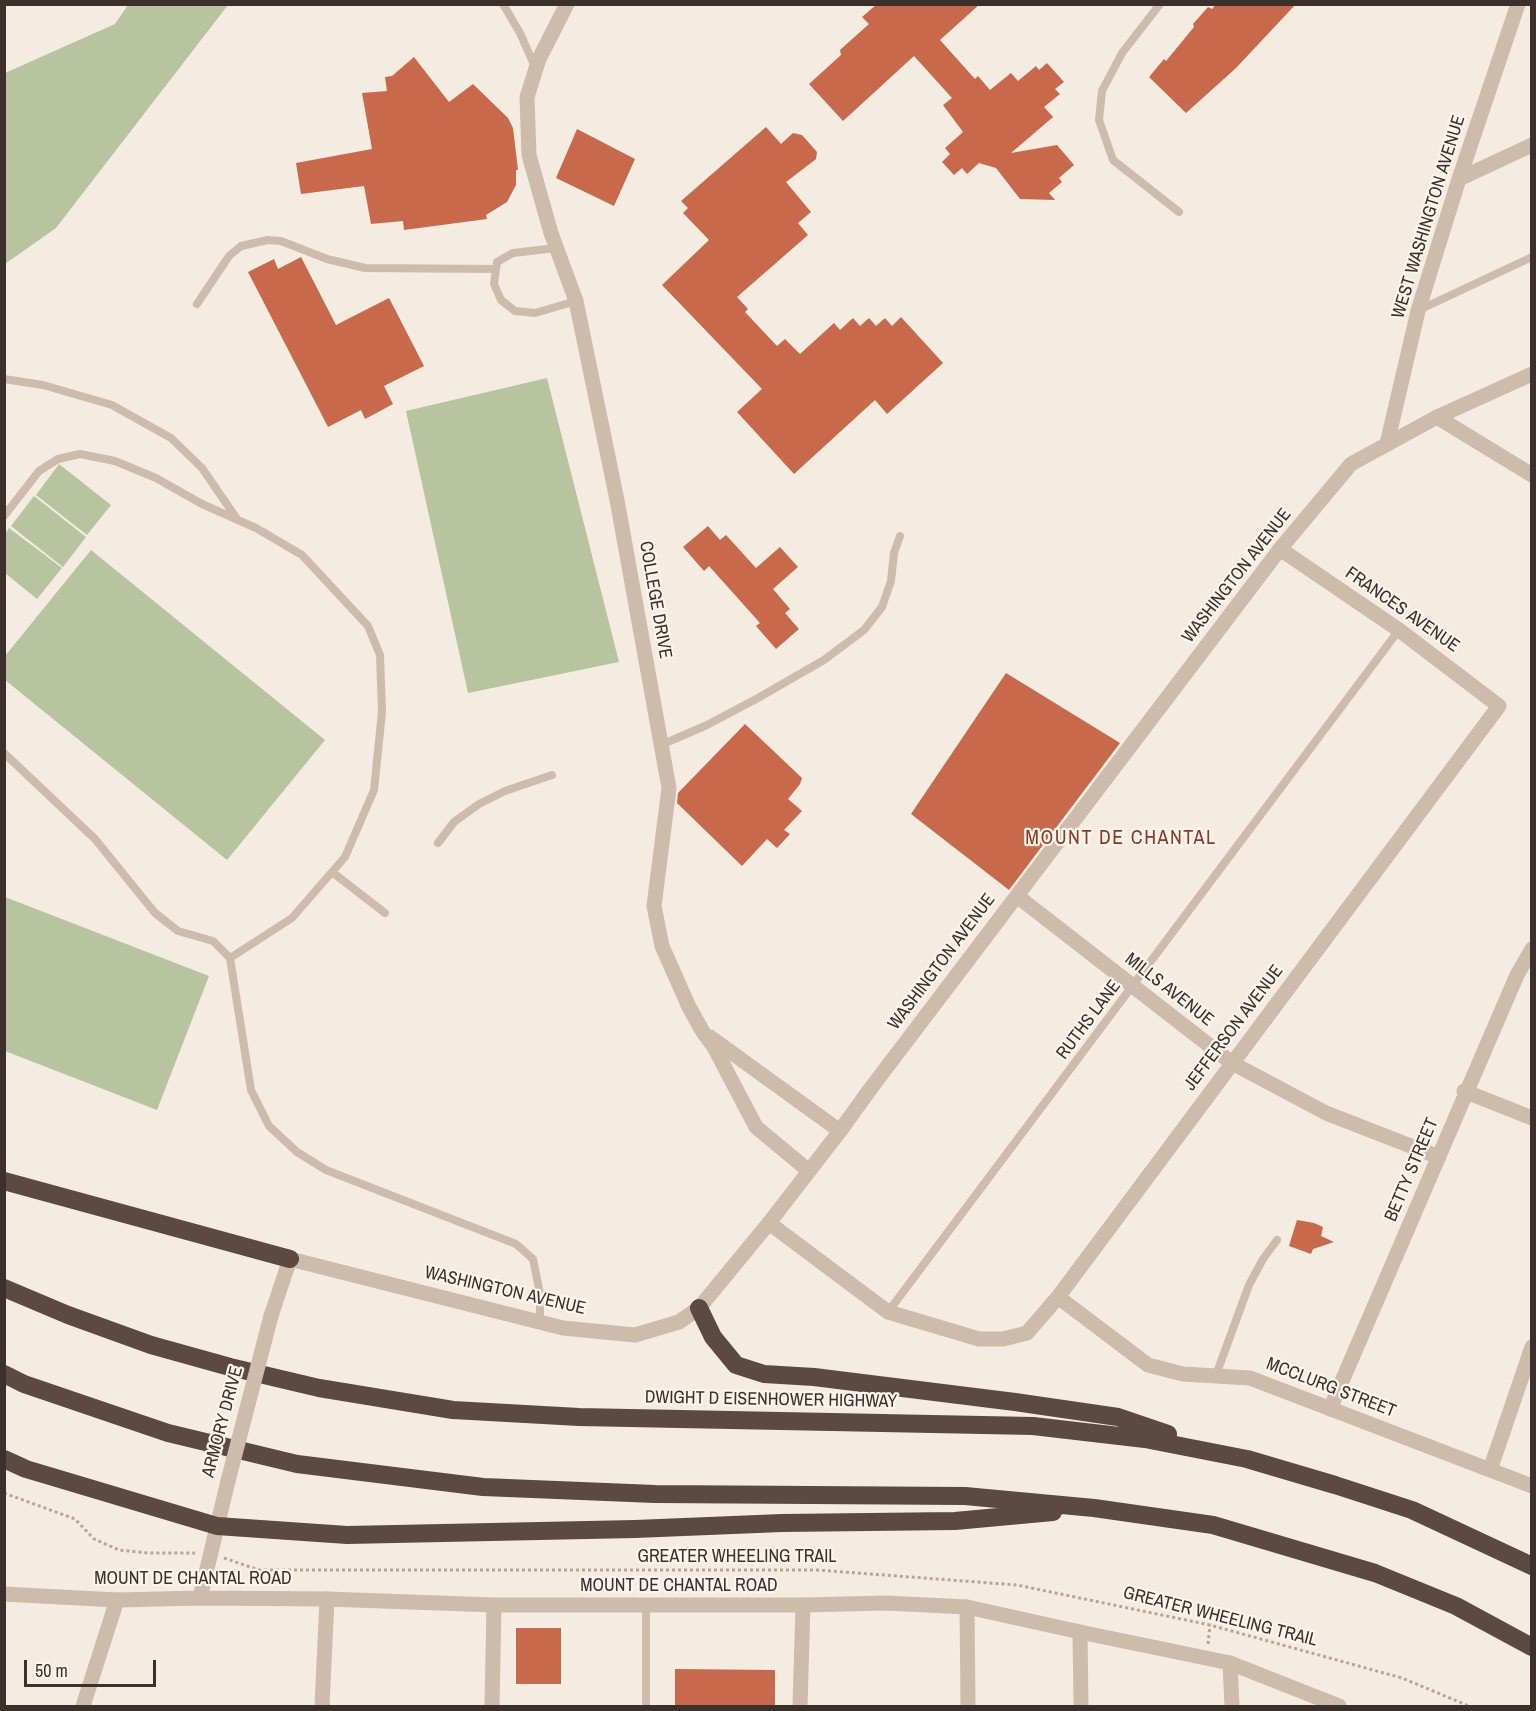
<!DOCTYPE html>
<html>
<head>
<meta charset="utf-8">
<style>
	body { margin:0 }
	#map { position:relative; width:1536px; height:1711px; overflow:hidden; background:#f4ebe1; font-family:"Archivo Narrow",sans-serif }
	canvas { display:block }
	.frame { position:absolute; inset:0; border:6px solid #3b302b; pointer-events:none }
	.scale { position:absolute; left:24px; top:1660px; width:132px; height:27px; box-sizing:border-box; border:3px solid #3b302b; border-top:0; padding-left:8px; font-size:18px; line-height:21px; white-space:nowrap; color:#3b302b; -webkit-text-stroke:4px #fbf5ee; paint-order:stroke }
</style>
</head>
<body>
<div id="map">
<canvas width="1536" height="1711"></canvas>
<div class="frame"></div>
<div class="scale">50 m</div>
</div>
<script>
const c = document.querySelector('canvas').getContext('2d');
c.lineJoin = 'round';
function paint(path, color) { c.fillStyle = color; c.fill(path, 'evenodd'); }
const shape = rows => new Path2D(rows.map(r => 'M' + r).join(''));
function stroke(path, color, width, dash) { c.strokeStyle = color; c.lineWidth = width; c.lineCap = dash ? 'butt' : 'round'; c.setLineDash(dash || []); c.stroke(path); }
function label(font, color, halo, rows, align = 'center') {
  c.font = font + ' "Archivo Narrow",sans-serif'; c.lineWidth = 4.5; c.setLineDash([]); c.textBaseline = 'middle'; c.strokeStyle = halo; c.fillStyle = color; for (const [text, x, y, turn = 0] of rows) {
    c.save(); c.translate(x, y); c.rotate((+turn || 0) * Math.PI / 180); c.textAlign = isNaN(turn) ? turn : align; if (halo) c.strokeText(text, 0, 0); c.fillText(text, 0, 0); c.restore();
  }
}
const green = shape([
	[128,5,228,5,56,228,5,264,5,73,115,24],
	[547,378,619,662,468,693,406,411],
	[59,464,111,505,87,535,36,495],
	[34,496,86,537,63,567,11,526],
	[9,528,62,568,37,599,5,573,5,534],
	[91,550,325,740,227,860,5,680,5,656],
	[5,897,209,976,157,1110,5,1051]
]);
const building = shape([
	[877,4,980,4,940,40,975,79,978,76,990,90,1011,73,1018,81,1036,66,1039,70,1047,63,1064,82,1055,89,1060,94,1044,107,1053,117,1011,153,1057,145,1074,165,1059,178,1062,182,1049,193,1055,200,1020,199,996,168,979,163,967,174,962,168,954,175,942,162,950,154,945,148,963,132,943,105,952,98,914,56,843,121,809,84,841,55,840,50,869,24,862,17],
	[1216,4,1296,4,1236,68,1186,113,1149,77,1164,59,1166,61,1194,27,1193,24,1208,7,1212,9],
	[414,57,449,102,473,84,508,118,513,128,518,170,516,170,516,185,507,202,486,215,487,219,404,230,403,221,371,224,364,186,301,194,296,163,372,149,362,93,387,91,385,77,392,76],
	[766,127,781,144,793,133,802,135,817,152,816,159,786,182,811,212,798,223,808,235,737,297,748,309,745,312,777,346,785,339,800,354,834,323,840,330,853,318,860,326,869,318,876,326,885,318,892,326,901,317,943,363,887,414,875,400,794,474,737,412,762,389,662,285,709,240,683,213,688,208,681,201],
	[577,129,635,159,614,206,556,178],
	[301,257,336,325,389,298,424,366,384,386,393,404,365,419,361,410,328,427,248,272,274,259,278,269],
	[708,526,720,540,726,535,756,568,780,547,798,567,773,589,790,609,785,613,799,629,776,649,756,626,760,623,709,566,704,571,683,547],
	[1006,673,1120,743,1009,890,911,814],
	[745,724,802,778,800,784,788,799,802,811,784,830,790,834,777,848,767,839,742,866,677,803,678,793],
	[1297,1220,1314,1223,1323,1227,1321,1236,1334,1242,1313,1249,1311,1254,1289,1246],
	[516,1628,561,1628,561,1684,516,1684],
	[675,1669,775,1670,775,1707,675,1707]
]);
const path = shape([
	[4,1493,75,1519,94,1539,119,1550,148,1553,195,1553],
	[224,1558,259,1570,817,1570,1017,1585,1210,1625,1402,1678,1469,1706],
	[1208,1644,1210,1625]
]);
const service = shape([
	[503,4,520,33,535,67],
	[1160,4,1122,53,1102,91,1099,120,1113,160,1179,212],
	[556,248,513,253,497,262,494,284,501,300,515,311,535,313,576,301],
	[197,304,229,256,241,246,268,240,281,241,327,259,365,268,496,269],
	[1419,310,1532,257],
	[4,379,43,385,112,405,171,438,202,468,237,519],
	[4,516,39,471,58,459,80,454,115,461,156,478,202,504,256,528,302,555,368,626,380,655,382,712,374,790,345,857,292,918,230,958],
	[661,745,707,725,758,698,824,660,864,630,882,607,891,581,894,553,900,536],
	[4,753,95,839,155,913,178,931,213,941,230,958,251,1090,269,1126,297,1152,326,1170,516,1244,533,1259,540,1294,540,1322],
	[438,843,454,822,479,804,505,791,552,775],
	[332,872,385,913],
	[888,1312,1399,630],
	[1216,1375,1249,1285,1263,1259,1277,1240],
	[646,1605,646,1706]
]);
const minor = shape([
	[567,4,539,59,527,97,529,155,551,233,576,301,617,500,669,788,654,906,662,946,689,1007,703,1032,714,1047,756,1127,809,1171],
	[1459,179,1532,145],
	[1437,417,1532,475],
	[1387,444,1418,311,1459,179,1518,4],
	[1017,896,1232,1063,1326,1113,1439,1157],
	[710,1037,840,1131],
	[1464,1091,1532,1118],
	[769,1223,888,1312,979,1339,1003,1339,1027,1333,1058,1297,1499,706,1399,630,1280,549],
	[1058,1297,1148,1365,1183,1374,1250,1378,1532,1486],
	[1330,1409,1517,975,1532,949],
	[1490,1470,1532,1347],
	[967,1607,968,1706],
	[1080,1632,1081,1706],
	[1230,1663,1232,1706],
	[83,1706,117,1600],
	[322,1706,327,1599],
	[492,1706,494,1605],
	[800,1706,803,1605]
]);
const tertiary = shape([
	[271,1316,290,1259,563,1328,635,1335,679,1322,699,1308,769,1223,840,1131,871,1088,1280,549,1351,464,1437,417,1532,374],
	[4,1594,117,1600,200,1598,327,1599,494,1605,803,1605,886,1603,967,1607,1080,1632,1230,1663,1339,1706],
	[200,1598,228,1481]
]);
const motorway = shape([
	[4,1181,290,1259],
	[4,1288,68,1315,151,1345,230,1367,319,1388,453,1410,579,1417,1033,1426,1145,1439,1247,1459,1335,1485,1412,1510,1532,1566],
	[699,1308,713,1337,736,1365,764,1374,814,1377,1015,1402,1118,1417,1168,1434],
	[4,1374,24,1384,168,1433,297,1464,483,1487,655,1494,965,1496,1094,1508,1213,1525,1375,1573,1456,1606,1532,1647],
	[4,1459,26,1469,217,1526,347,1535,635,1529,782,1523,955,1521,1053,1512]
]);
const tertiaryBridge = shape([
	[228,1481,271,1316]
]);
const streetNames = [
	["WEST WASHINGTON AVENUE",1429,217,-73],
	["WASHINGTON AVENUE",1237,576,-52],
	["COLLEGE DRIVE",655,600,80],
	["FRANCES AVENUE",1402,610,35],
	["WASHINGTON AVENUE",942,962,-53],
	["MILLS AVENUE",1169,990,38],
	["RUTHS LANE",1089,1020,-53],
	["JEFFERSON AVENUE",1234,1028,-53],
	["BETTY STREET",1412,1170,-67],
	["WASHINGTON AVENUE",505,1291,13],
	["MCCLURG STREET",1331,1388,21],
	["DWIGHT D EISENHOWER HIGHWAY",771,1400,1],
	["ARMORY DRIVE",223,1422,-75],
	["GREATER WHEELING TRAIL",737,1557],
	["MOUNT DE CHANTAL ROAD",193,1579],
	["MOUNT DE CHANTAL ROAD",679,1586],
	["GREATER WHEELING TRAIL",1220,1617,14]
];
const neighbourhoodNames = [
	["MOUNT DE CHANTAL",1121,839]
];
paint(green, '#b8c4a0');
paint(building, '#c8694b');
stroke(path, '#b9a596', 3, [3, 3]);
stroke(service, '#cdbbac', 8);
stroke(minor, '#cdbbac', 15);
stroke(tertiary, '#cdbbac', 15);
stroke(motorway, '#5c4a42', 18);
stroke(tertiaryBridge, '#cdbbac', 15);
label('18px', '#3b302b', '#fbf5ee', streetNames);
c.letterSpacing = '1.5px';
label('20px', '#8c3b22', '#fbf5ee', neighbourhoodNames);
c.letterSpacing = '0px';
</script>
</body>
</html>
